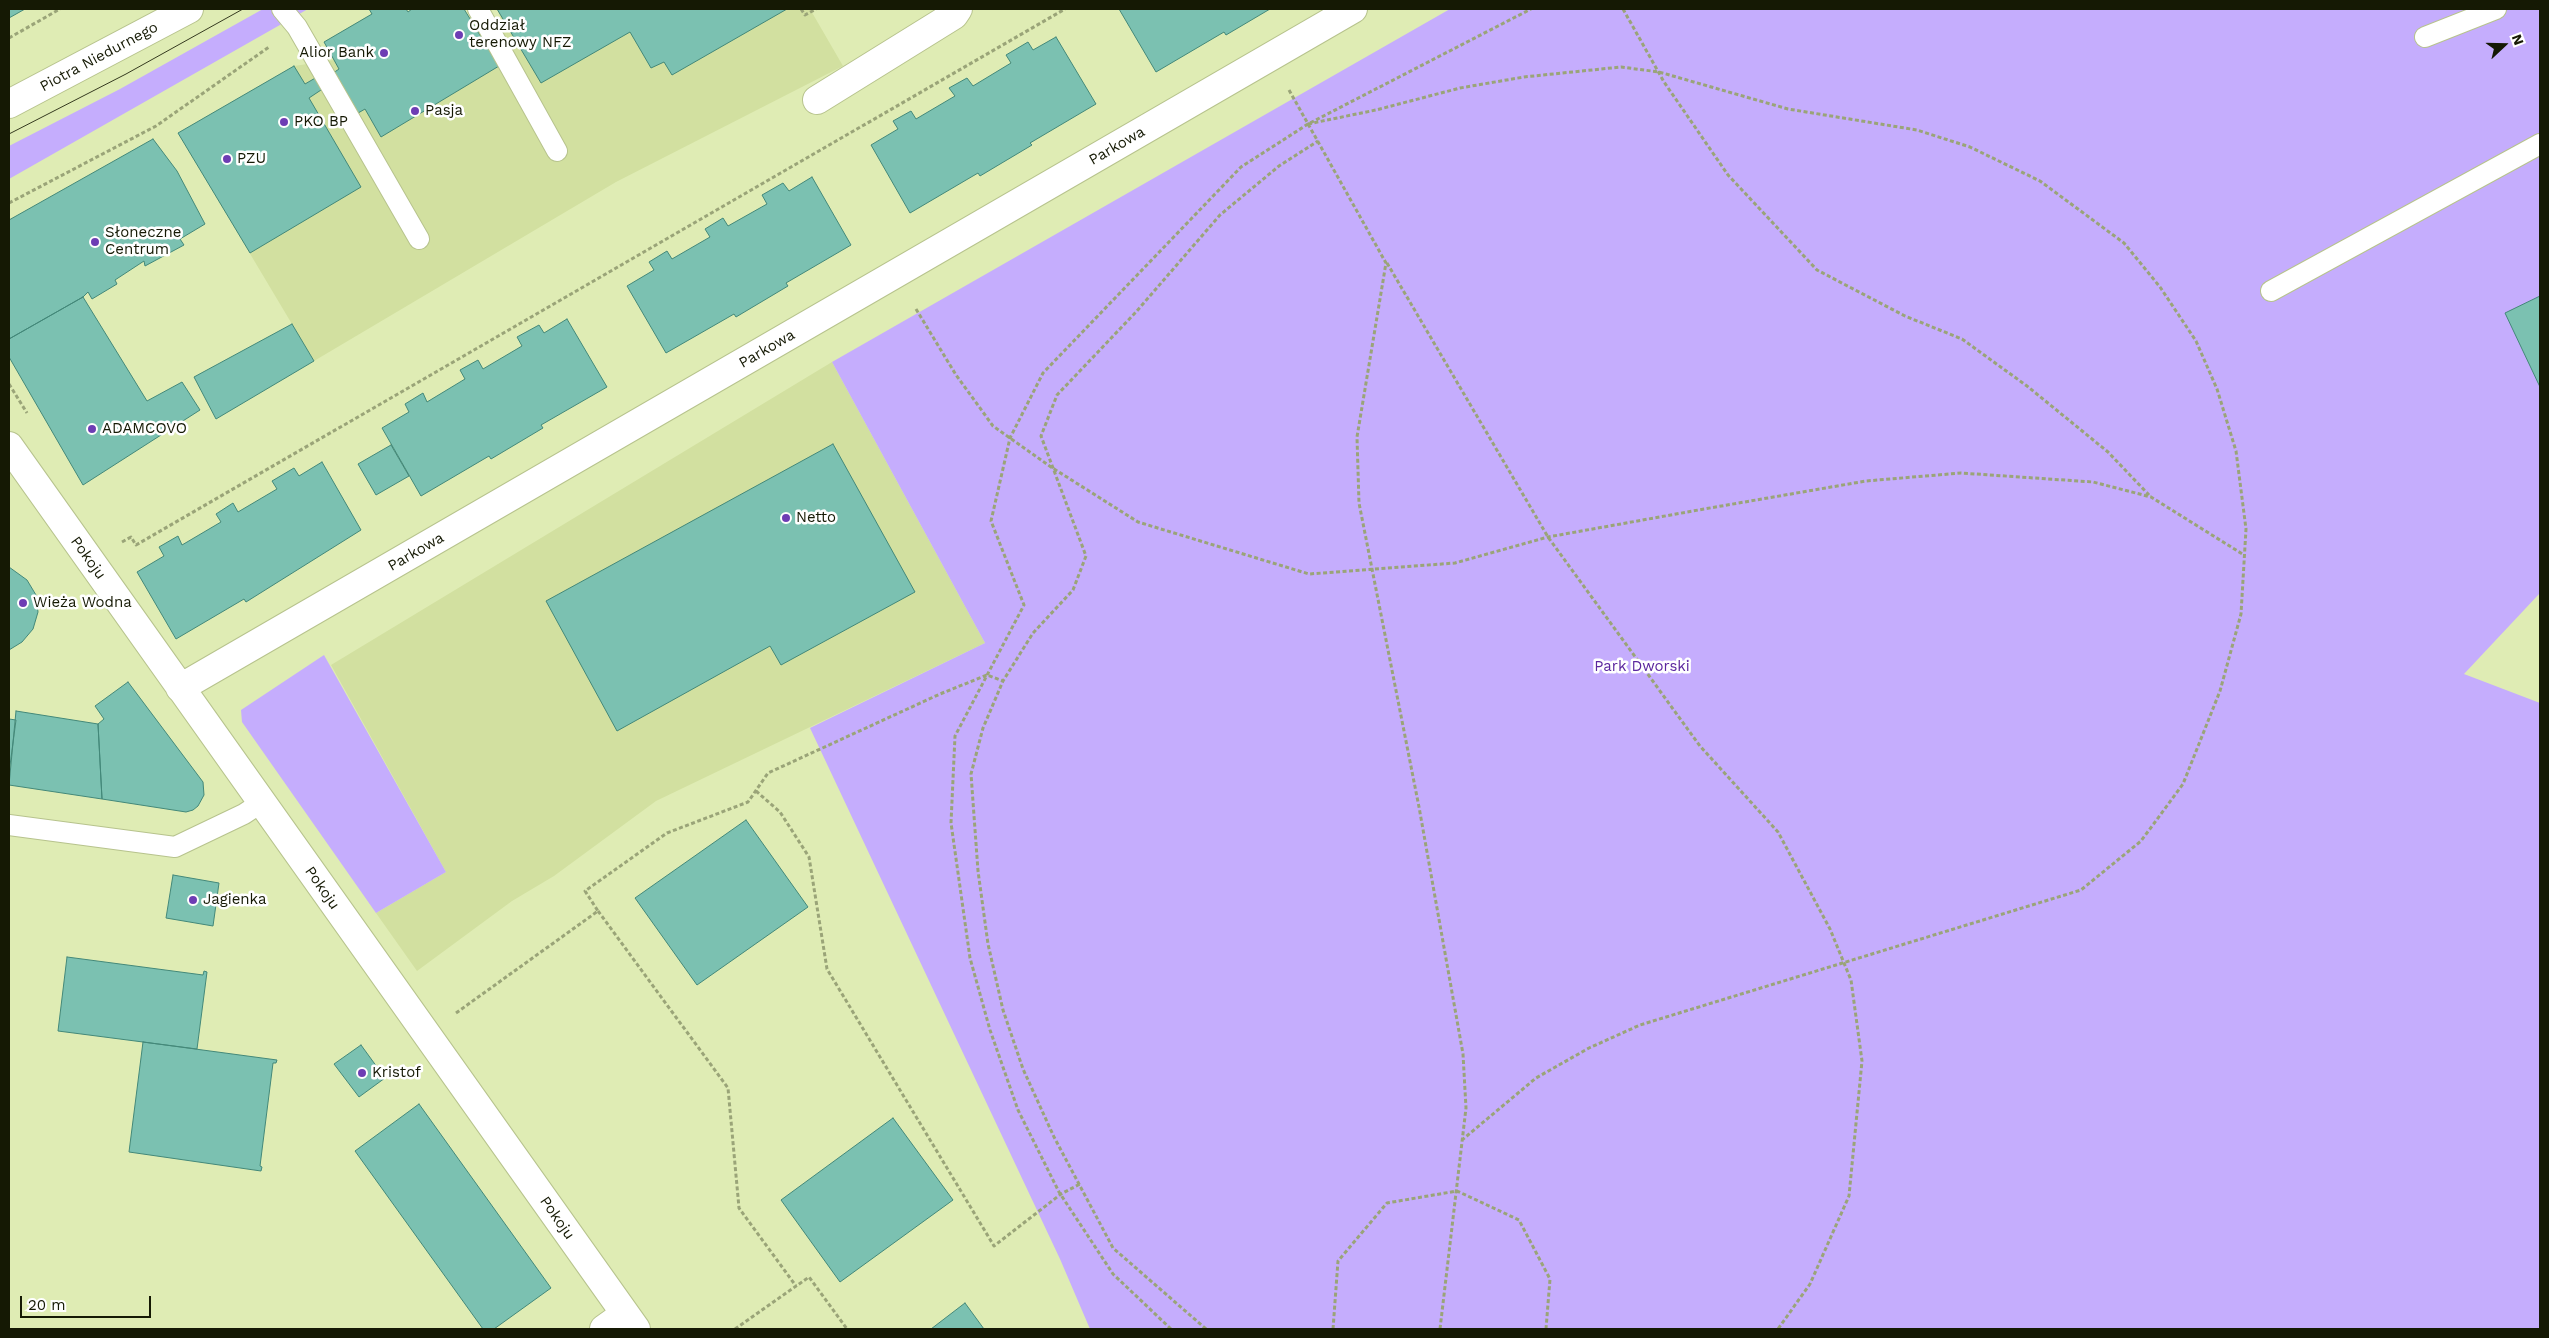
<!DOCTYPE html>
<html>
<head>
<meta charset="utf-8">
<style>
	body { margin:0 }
	#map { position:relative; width:2549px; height:1338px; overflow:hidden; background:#dfecb4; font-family:"Work Sans",sans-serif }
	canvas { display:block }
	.frame { position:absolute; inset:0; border:10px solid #151904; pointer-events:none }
	.north { position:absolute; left:2479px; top:20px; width:50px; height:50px; -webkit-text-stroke:4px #fff; paint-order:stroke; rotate:69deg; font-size:14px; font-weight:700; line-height:20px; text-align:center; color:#151904 }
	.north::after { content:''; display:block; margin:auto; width:18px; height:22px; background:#151904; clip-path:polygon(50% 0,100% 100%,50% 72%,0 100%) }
	.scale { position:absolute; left:20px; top:1296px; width:131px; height:22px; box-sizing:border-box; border:2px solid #151904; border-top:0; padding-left:6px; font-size:15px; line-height:18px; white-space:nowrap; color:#151904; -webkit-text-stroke:4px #fff; paint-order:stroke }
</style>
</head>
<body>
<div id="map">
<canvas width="2549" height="1338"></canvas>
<div class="frame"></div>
<div class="north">N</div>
<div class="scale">20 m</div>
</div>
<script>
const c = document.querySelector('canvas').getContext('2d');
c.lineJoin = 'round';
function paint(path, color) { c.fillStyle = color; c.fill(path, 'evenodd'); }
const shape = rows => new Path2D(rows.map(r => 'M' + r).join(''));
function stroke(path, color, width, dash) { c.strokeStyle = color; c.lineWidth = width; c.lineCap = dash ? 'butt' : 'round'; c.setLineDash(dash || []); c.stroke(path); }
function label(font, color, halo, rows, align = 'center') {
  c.font = font + ' "Work Sans",sans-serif'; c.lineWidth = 5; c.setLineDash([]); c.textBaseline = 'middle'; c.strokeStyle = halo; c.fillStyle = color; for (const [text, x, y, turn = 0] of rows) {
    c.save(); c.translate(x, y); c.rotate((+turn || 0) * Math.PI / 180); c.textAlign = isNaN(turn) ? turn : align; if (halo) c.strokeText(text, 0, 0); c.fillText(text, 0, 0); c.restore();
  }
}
const built = shape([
	[369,9,406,9,408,12,412,9,464,9,478,33,503,23,497,9,810,9,843,66,616,182,314,361,178,133,294,66,334,60,324,42,371,14],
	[832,362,985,643,656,801,554,876,512,901,417,971,376,913,446,872,331,665]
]);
const green = shape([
	[263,9,308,9,9,179,9,146,120,89],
	[1450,9,2540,9,2540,593,2464,674,2540,703,2540,1329,1090,1329,1060,1259,810,728,985,643,832,362],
	[324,655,446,872,376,913,242,722,241,710]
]);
const building = shape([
	[9,9,25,9,9,18,9,9],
	[369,9,406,9,408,12,412,9,464,9,499,66,381,137,365,109,346,120,323,80,339,69,324,42,372,14,369,9],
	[497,9,787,9,672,75,664,62,651,68,630,32,541,83,497,9],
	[1119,9,1270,9,1226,35,1224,32,1156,72,1119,9],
	[1056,37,1096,104,1030,143,1032,145,980,176,978,173,910,213,871,145,898,129,893,121,911,111,916,119,955,96,949,88,967,78,973,86,1011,63,1006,55,1028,42,1033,50,1056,37],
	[294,66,305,84,317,77,324,88,309,98,361,187,250,253,178,133,294,66],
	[153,139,177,171,205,224,180,239,184,245,145,266,144,261,115,280,117,284,92,299,88,292,83,297,9,339,9,220,153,139],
	[812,177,851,245,786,283,788,286,736,317,734,314,666,353,627,286,654,270,649,262,667,251,672,259,710,237,705,229,723,218,728,226,767,204,762,195,783,183,789,191,812,177],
	[2540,296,2540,387,2505,313,2540,296],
	[83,297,147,401,182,382,200,410,83,485,9,357,9,339,83,297],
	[567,319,607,387,541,425,543,428,491,459,489,456,421,496,382,428,409,412,405,404,423,393,427,402,465,379,460,370,478,360,483,369,522,346,517,337,539,325,544,333,567,319],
	[292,324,314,361,216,419,194,377,292,324],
	[833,444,915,592,781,665,770,646,617,731,546,601,833,444],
	[391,445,409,476,376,495,358,464,391,445],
	[322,462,361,530,246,602,244,599,176,639,137,572,164,556,159,547,178,536,182,545,221,522,216,514,233,503,238,512,277,489,272,481,294,468,299,476,322,462],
	[9,567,27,580,36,595,38,612,33,629,22,642,9,650,9,567],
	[128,682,203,782,204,795,198,806,193,810,186,812,102,799,98,724,104,719,95,706,128,682],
	[16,711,98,724,102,799,9,785,16,711],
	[9,719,16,720,9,773,9,719],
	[746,820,808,907,697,985,635,898,746,820],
	[173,875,219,883,213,926,166,918,173,875],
	[67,957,203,975,204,971,207,972,197,1049,58,1031,67,957],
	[143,1042,277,1060,276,1063,273,1063,260,1166,262,1167,261,1171,129,1152,143,1042],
	[361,1045,385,1078,359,1097,334,1064,361,1045],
	[419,1104,551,1288,494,1329,483,1329,355,1151,419,1104],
	[893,1118,953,1200,840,1282,781,1200,893,1118],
	[965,1303,984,1329,931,1329,965,1303]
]);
const path = shape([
	[801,9,805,15,816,9],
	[1623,9,1664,82,1728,175,1817,270,1905,316,1962,339,2027,386,2108,452,2149,495],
	[9,38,60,9],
	[1289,90,1386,263,1357,437,1359,503,1419,807,1463,1054,1466,1108,1440,1329],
	[1308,124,1376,110,1460,88,1524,77,1621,67,1659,72,1788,109,1917,130,1970,147,2040,181,2124,243,2160,287,2196,341,2217,389,2236,451,2246,529,2241,614,2220,691,2183,784,2141,841,2081,890,1640,1025,1589,1048,1536,1078,1462,1140],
	[9,203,156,126,269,47],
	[1387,263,1548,537,1700,746,1778,832,1830,929,1851,980,1862,1061,1849,1196,1810,1284,1778,1329],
	[916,309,956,375,993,426,1051,467,1138,522,1309,574,1455,563,1548,537,1704,509,1866,481,1961,473,2093,482,2151,497,2244,555],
	[9,384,27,413],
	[122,542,131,537,136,545,1065,9],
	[756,791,780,812,809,857,827,969,994,1246,1061,1194,1080,1184],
	[598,911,728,1088,739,1208,796,1286],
	[456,1013,598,911,585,891,667,833,748,802,768,773,940,694,987,675,1003,681],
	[735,1329,809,1277,847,1329],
	[1171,1329,1113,1274,1059,1192,1018,1110,990,1030,970,958,951,823,955,736,1024,605,991,521,1010,438,1043,373,1241,167,1308,124,1531,9],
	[1206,1329,1113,1248,1054,1137,1023,1069,1003,1010,988,944,978,871,971,774,983,728,1003,681,1033,633,1073,590,1086,556,1041,436,1057,395,1136,312,1220,215,1279,166,1318,141],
	[1333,1329,1338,1261,1387,1203,1457,1191,1519,1220,1550,1279,1546,1329]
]);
const lane = shape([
	[282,9,297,27,419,239],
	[478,9,557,151],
	[2425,37,2496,9],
	[2271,291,2540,144],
	[9,825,175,847,244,814,262,802]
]);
const street = shape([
	[817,100,954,15,958,9],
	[9,446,636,1329],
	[180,688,1353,9],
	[604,1329,625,1314]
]);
const secondary = shape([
	[9,104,189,9]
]);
const tram = shape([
	[9,134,126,74,243,9]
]);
const markers = [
	[459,35,5,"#6d3db4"],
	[384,53,5,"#6d3db4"],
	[415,111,5,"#6d3db4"],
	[284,122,5,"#6d3db4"],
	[227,159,5,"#6d3db4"],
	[95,242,5,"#6d3db4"],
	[92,429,5,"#6d3db4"],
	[786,518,5,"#6d3db4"],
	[23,603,5,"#6d3db4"],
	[193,900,5,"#6d3db4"],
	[362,1073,5,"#6d3db4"]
];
const poiNames = [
	["Oddział",469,26],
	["terenowy NFZ",469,43],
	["Alior Bank",374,53,"right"],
	["Pasja",425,111],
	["PKO BP",294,122],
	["PZU",237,159],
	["Słoneczne",105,233],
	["Centrum",105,250],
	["ADAMCOVO",102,429],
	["Netto",796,518],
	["Wieża Wodna",33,603],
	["Jagienka",203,900],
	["Kristof",372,1073]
];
const streetNames = [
	["Piotra Niedurnego",99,57,-28],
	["Parkowa",1117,146,-30],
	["Parkowa",767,349,-30],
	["Parkowa",416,552,-30],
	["Pokoju",88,558,54],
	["Pokoju",322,888,55],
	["Pokoju",557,1218,55]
];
const parkNames = [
	["Park Dworski",1642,667]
];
paint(built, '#d2e0a0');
paint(green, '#c5adfd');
paint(building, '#7bc1b1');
stroke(building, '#438879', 1);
stroke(lane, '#b7c38d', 22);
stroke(street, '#b7c38d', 30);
stroke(secondary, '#b7c38d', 30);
stroke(path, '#9aa478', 3, [4, 2.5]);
stroke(lane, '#fff', 20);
stroke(street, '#fff', 28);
stroke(secondary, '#fff', 28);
stroke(tram, '#353a1f', 1);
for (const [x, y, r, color] of markers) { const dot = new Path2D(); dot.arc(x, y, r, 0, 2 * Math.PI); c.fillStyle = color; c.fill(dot); stroke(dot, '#fff', 2); }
label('15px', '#151904', '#fff', poiNames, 'left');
label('15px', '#151904', '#fff', streetNames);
label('15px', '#5b269e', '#fff', parkNames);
</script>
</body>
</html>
